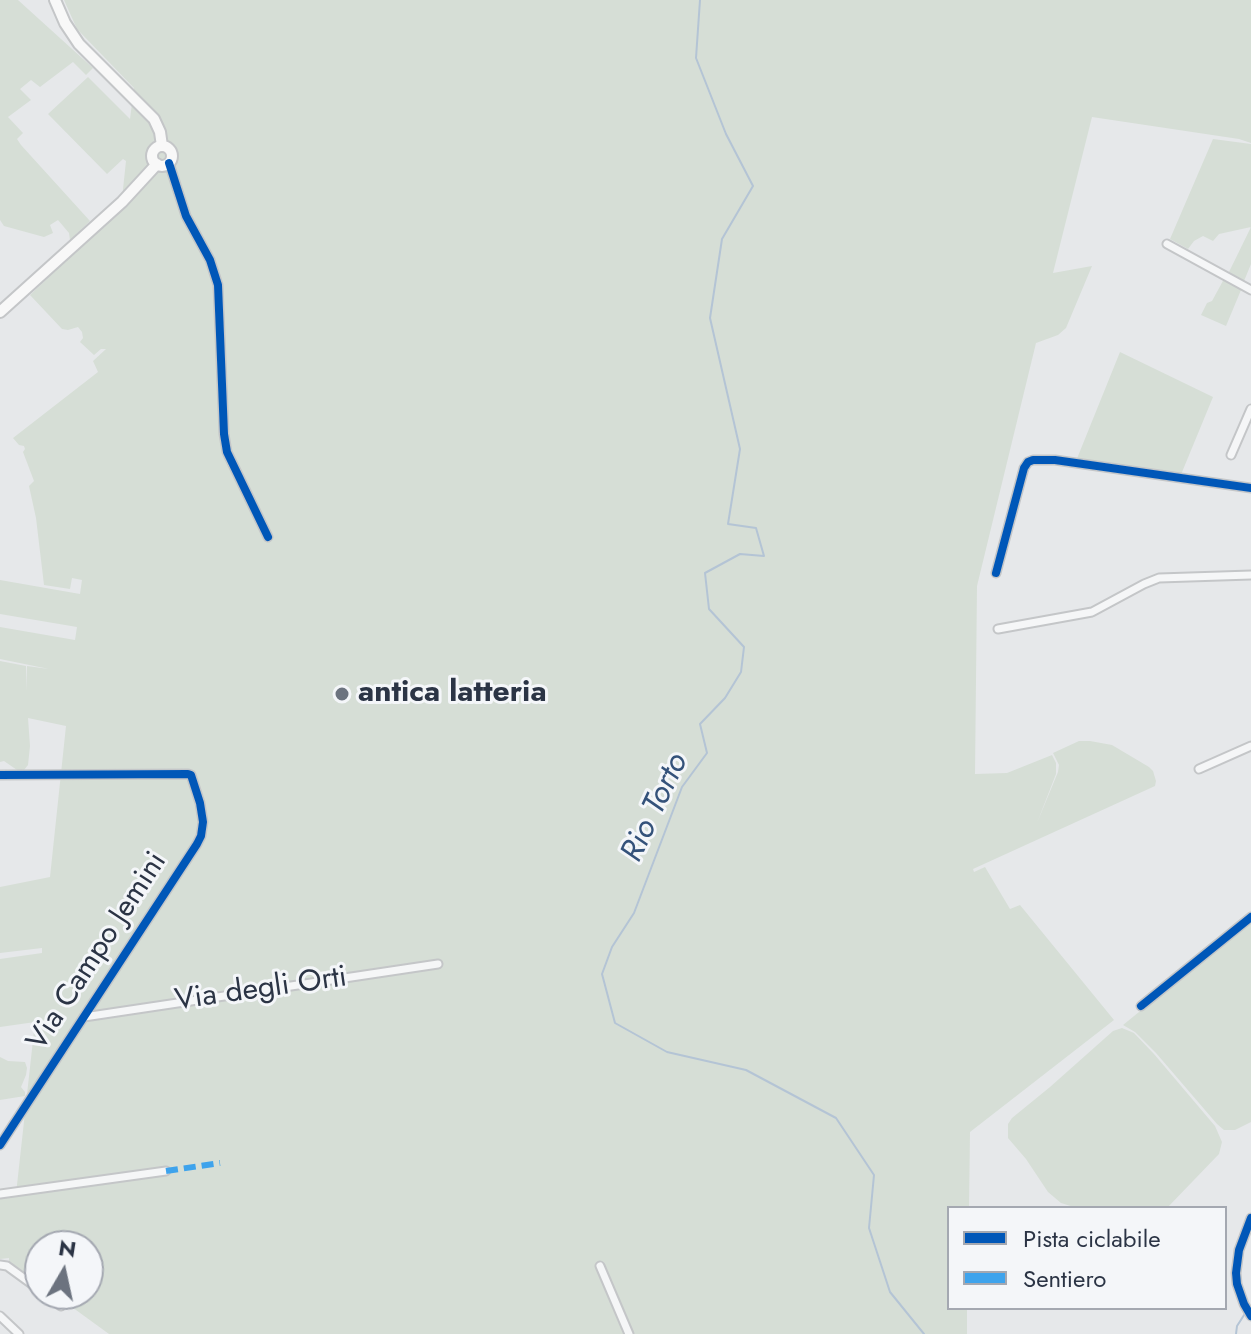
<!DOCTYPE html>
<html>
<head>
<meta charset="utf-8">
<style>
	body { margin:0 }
	#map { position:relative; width:1251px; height:1334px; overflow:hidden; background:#e6e8ea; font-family:Jost,sans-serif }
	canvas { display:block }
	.legend { position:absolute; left:947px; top:1206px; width:280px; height:104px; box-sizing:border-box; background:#f4f6f9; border:2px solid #a4a8b1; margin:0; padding:10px 14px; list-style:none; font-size:24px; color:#2b3445 }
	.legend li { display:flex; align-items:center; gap:16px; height:40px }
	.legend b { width:40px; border:2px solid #a4a8b1 }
	.north { position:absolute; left:24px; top:1230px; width:80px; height:80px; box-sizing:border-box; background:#f4f6f9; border:2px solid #a4a8b1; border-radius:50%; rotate:9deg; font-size:22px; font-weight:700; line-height:32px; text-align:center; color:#2b3445 }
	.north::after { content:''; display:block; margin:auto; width:28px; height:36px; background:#6c737f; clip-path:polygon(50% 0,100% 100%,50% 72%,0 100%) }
</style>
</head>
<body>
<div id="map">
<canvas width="1251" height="1334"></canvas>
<ul class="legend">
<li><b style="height:10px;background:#0057b8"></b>Pista ciclabile</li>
<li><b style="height:10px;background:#3ea3ec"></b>Sentiero</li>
</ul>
<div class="north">N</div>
</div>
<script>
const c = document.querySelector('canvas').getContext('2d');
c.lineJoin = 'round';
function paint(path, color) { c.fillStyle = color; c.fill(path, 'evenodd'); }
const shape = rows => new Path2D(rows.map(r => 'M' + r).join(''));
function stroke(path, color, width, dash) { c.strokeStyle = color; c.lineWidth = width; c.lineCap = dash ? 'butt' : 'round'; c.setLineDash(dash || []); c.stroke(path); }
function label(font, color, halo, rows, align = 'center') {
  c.font = font + ' Jost,sans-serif'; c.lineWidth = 6; c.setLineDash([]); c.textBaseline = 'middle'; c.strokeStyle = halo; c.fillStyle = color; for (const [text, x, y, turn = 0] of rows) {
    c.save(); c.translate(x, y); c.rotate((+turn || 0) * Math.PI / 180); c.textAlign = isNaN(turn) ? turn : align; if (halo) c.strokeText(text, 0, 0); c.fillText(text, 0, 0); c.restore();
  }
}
const green = shape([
	[0,0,18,0,93,68,86,75,73,62,40,87,31,80,20,89,31,100,8,117,23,133,17,139,21,145,90,221,70,240,69,233,58,220,50,225,53,233,44,237,4,226,0,220],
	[64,0,1251,0,1251,143,1239,139,1092,117,1053,273,1092,266,1066,328,1058,335,1036,343,977,586,975,774,1007,773,1052,755,1056,763,1056,774,1037,823,1058,772,1059,765,1053,753,1079,741,1090,741,1112,745,1149,767,1153,771,1156,781,1155,786,973,869,974,872,985,867,1010,909,1020,905,1114,1020,970,1132,969,1208,949,1208,949,1308,967,1308,967,1334,109,1334,54,1294,88,1294,88,1246,40,1246,40,1284,9,1261,9,1258,0,1259,0,1197,16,1194,35,1022,0,1027,0,959,42,953,42,948,0,953,0,887,50,877,66,726,28,718,30,746,28,765,24,770,17,770,4,761,0,762,0,661,26,666,27,691,27,666,49,669,0,659,0,627,75,640,77,627,0,614,0,580,80,594,82,580,72,578,70,589,44,585,36,518,29,486,34,481,23,452,25,449,24,446,19,445,13,438,98,372,93,361,106,349,101,349,94,355,80,342,83,338,82,332,78,327,68,330,62,329,30,295,121,208,126,161,123,159,107,174,48,114,88,77,130,119,134,88,77,29],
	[1213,139,1251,144,1251,264,1244,281,1229,272,1251,227,1219,234,1213,241,1203,236,1194,241,1188,249,1170,239],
	[1224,279,1241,290,1226,326,1201,315,1207,303,1212,301],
	[1120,352,1213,397,1180,477,1076,461],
	[1251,921,1251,1122,1235,1130,1224,1130,1217,1124,1156,1053,1135,1032,1123,1025],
	[1122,1028,1134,1033,1154,1054,1215,1126,1222,1142,1219,1154,1167,1208,1077,1208,1061,1203,1048,1192,1026,1159,1008,1138,1008,1124,1012,1118,1050,1087,1113,1031],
	[0,1057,8,1061,25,1062,27,1068,26,1075,21,1087,25,1092,25,1096,0,1100]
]);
const stream = shape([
	[700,0,696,58,726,134,753,186,722,239,710,318,740,449,728,524,756,528,764,556,740,554,705,573,709,609,744,647,741,672,725,698,700,724,707,753,682,787,634,913,612,947,602,974,615,1023,667,1052,746,1070,836,1118,874,1175,869,1228,890,1292,924,1334],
	[1236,1334,1237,1326,1246,1312]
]);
const street = shape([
	[169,163,186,216,210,260,218,285,224,434,227,452,268,537],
	[1167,244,1251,290],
	[1231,455,1251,409],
	[996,573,1024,468,1028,462,1033,460,1055,460,1251,488],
	[998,629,1092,612,1144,584,1159,578,1251,575],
	[1199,769,1251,746],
	[0,775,188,774,191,775,200,803,203,822,201,836,197,844,0,1145],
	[1141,1006,1251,917],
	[84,1017,438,964],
	[0,1194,166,1171],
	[1251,1218,1239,1250,1236,1273,1237,1284,1244,1304,1251,1316],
	[0,1265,7,1266,40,1290],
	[600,1266,629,1334],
	[45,1294,61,1306],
	[0,1316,19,1334]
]);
const secondary = shape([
	[55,0,65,23,79,44,154,119,160,132,162,146],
	'152 156a10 10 0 1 1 20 0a10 10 0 1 1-20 0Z',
	[0,312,122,202,157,164]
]);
const quiet = shape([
	[166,1171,220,1163]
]);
const cycleway = shape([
	[169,163,186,216,210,260,218,285,224,434,227,452,268,537],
	[996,573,1024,468,1028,462,1033,460,1055,460,1251,488],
	[0,775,188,774,191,775,200,803,203,822,201,836,197,844,0,1145],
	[1141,1006,1251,917],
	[1251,1218,1239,1250,1236,1273,1237,1284,1244,1304,1251,1316]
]);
const markers = [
	[342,694,8,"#6c737f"]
];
const poiNames = [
	["antica latteria",358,694]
];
const streetNames = [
	["Via Campo Jemini",98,952,-57],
	["Via degli Orti",261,990,-8]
];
const waterNames = [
	["Rio Torto",656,808,-65]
];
paint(green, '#d6ded6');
stroke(stream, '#b4c4d5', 2);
stroke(street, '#c4c6c8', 11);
stroke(secondary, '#c4c6c8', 14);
stroke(street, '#f5f6f7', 7);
stroke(secondary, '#f8f8f8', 10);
stroke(quiet, '#3ea3ec', 6, [12, 6]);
stroke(cycleway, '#0057b8', 8);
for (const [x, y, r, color] of markers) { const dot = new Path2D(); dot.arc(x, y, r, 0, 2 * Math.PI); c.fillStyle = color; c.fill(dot); stroke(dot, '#f4f6f9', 3); }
label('bold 30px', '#2b3445', '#f4f6f9', poiNames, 'left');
label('30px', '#2b3445', '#f4f6f9', streetNames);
label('italic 32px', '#34527a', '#f4f6f9', waterNames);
</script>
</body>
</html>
